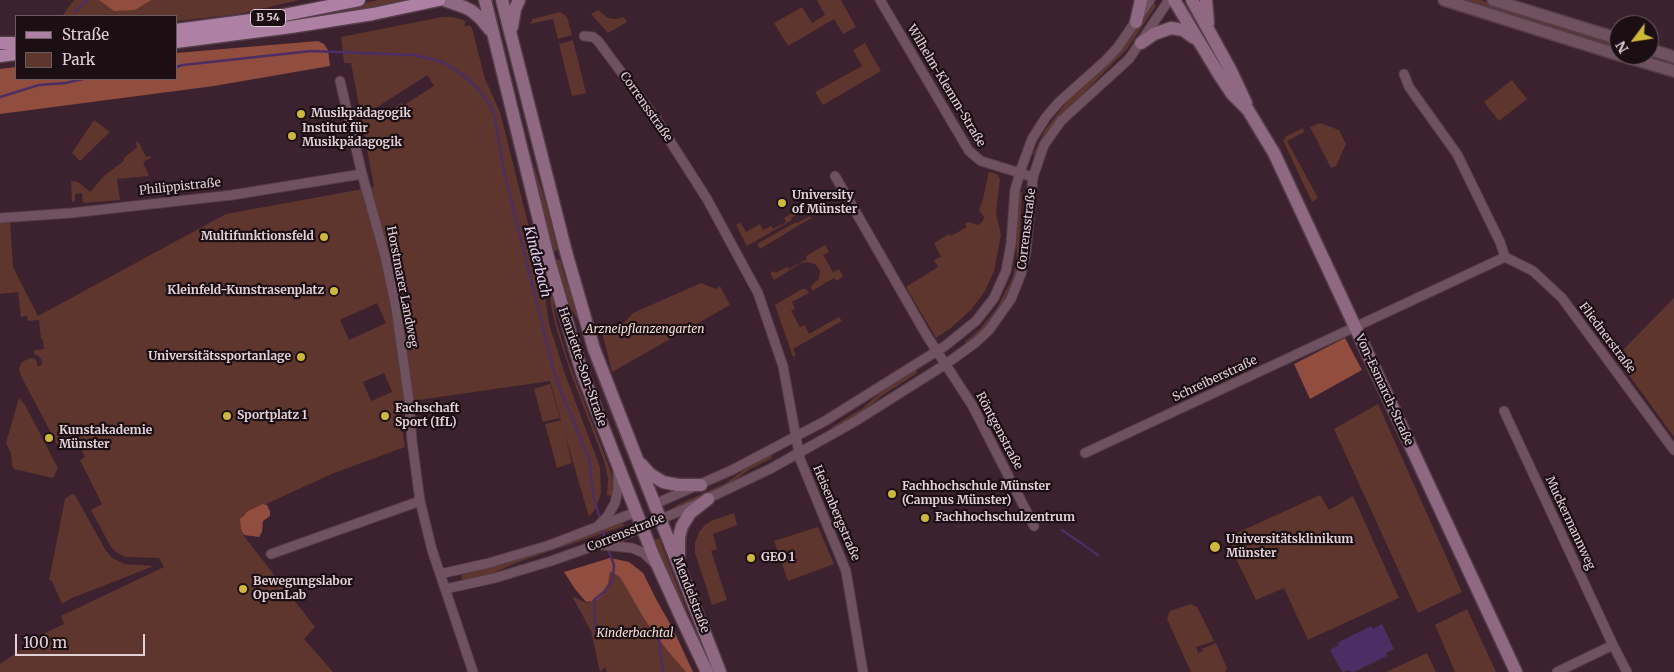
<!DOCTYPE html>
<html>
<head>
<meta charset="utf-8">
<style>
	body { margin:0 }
	#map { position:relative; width:1674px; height:672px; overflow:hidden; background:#3c212e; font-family:Merriweather,serif }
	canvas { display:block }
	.legend { position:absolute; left:15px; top:15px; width:162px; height:65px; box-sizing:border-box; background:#1b0f14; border:1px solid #6b5c62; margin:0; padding:6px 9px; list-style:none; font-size:15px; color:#e2d0d7 }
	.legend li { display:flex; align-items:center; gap:10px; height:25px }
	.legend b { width:25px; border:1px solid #6b5c62 }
	.north { position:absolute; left:1609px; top:15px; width:50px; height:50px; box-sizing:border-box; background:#1b0f14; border:1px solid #6b5c62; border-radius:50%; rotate:239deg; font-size:14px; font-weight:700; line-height:20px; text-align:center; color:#e2d0d7 }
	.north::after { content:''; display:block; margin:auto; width:18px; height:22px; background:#ceb837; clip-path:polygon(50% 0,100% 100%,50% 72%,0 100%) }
	.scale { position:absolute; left:15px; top:634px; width:130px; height:22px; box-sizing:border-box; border:2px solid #e2d0d7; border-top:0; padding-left:6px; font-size:15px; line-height:18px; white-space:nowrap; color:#e2d0d7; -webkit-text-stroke:4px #1b0f14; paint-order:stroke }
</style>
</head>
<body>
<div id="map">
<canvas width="1674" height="672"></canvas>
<ul class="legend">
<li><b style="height:6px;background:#ad80a4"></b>Straße</li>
<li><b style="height:14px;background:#5e362d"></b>Park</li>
</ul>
<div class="north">N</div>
<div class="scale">100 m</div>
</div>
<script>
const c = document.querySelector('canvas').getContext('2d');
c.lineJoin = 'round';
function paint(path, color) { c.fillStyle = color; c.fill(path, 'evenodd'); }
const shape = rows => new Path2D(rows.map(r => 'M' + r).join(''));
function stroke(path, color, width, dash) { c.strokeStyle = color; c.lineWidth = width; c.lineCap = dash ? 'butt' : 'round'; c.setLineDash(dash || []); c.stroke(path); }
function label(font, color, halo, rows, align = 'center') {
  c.font = font + ' Merriweather,serif'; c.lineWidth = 4.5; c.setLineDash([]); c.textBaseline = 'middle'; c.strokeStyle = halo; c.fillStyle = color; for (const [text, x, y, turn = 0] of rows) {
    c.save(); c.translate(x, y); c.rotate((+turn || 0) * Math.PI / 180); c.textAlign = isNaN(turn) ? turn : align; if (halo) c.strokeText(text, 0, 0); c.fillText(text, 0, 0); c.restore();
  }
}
const green = shape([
	[74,0,300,0,239,14,176,21,176,16,62,16],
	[378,0,406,0,397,4,297,22,222,30,337,9],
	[817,0,841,0,856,27,843,34,834,19,788,46,774,23,802,7,812,23,825,15],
	[1458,0,1480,0,1619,43,1619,51],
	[1153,2,1156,6,1127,49,1056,121,1043,138,1035,155,1033,154,1045,130,1069,99,1101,70,1125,46],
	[494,6,529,151,545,200,558,250,551,252,491,7],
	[598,10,608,18,615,19,624,17,627,22,608,33,591,14],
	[560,12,567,17,572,35,558,39,553,19,530,24,533,19],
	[442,17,452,17,463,20,466,22,464,25,466,27,469,25,472,28,485,79,500,112,544,287,549,324,565,374,600,467,601,493,596,508,589,517,564,431,572,463,557,468,545,424,561,420,550,381,398,403,405,447,334,473,242,515,243,535,315,627,304,639,333,672,0,672,0,664,45,633,64,624,61,616,164,567,159,558,125,557,116,552,111,547,91,510,102,504,80,460,85,457,77,441,61,448,58,446,21,376,19,368,22,362,30,358,35,359,37,362,37,366,41,366,42,361,39,356,34,354,34,350,44,349,43,340,41,339,39,320,28,321,27,316,21,317,18,292,0,294,0,222,10,221,13,267,38,316,226,214,374,187,351,63,344,63,341,37],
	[426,76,428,76,434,86,404,105,402,103,379,118,374,109],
	[377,303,386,323,349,340,340,320],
	[384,373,392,392,371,401,363,382],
	[573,40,586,93,572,96,559,44],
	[865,43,881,71,823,105,815,92,862,66,853,50],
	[1512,80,1527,99,1499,121,1484,102],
	[94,120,110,132,80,161,72,153],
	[1320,123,1339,130,1346,144,1336,166,1331,168,1310,127],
	[1303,128,1304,132,1287,141,1318,198,1312,202,1283,140,1286,139,1285,137],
	[138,141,146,157,150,156,151,158,143,162,149,176,117,179,120,200,83,203,82,193,75,194,75,201,72,202,71,181,78,182,90,192,105,175,124,161,124,158,137,147,136,143],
	[989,172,997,174,1000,179,996,213,1001,235,994,271,985,291,971,310,952,327,936,338,906,287,938,267,934,260,941,257,934,243,949,234,951,236,967,227,965,224,968,222,978,225,983,221,984,217,979,210,983,199],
	[1019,191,1022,192,1018,270,1004,302,989,323,966,344,965,342,980,329,997,308,1013,277,1017,258,1016,237],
	[805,206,807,209,791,218,792,220,747,246,736,225,740,222,746,232,760,224,763,230,771,226,773,229,786,222,784,218],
	[810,216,811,218,760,249,757,244,796,222,797,223],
	[825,245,829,252,823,255,833,272,839,269,843,277,836,281,834,278,812,291,811,286,819,279,820,271,815,264,806,262,801,263,774,280,770,273,774,271,776,273,787,267,789,269,807,259,806,256],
	[560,259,564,274,645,491,642,493,600,386,578,320,567,302,553,261],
	[701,283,716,289,720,286,730,305,612,372,602,332,625,322,633,313],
	[802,289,806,289,809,293,792,302,795,309,791,311,800,327,805,325,809,334,839,317,842,321,793,349,796,355,793,357,775,305],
	[552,293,556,320,568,360,611,472,613,484,612,496,607,495,608,478,604,461,570,371,556,327,551,305,550,294],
	[1674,298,1674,437,1616,357],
	[916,370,917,373,883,395,855,417,833,429,832,427,863,408,880,393],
	[550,384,560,418,543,422,534,389],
	[19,398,25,405,58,468,53,478,14,469,12,465,11,453,6,443],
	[1378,404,1462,592,1418,613,1334,429],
	[771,455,772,458,750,469,731,483,676,508,675,506,726,483,747,468],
	[72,494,75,495,105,549,111,557,124,564,154,566,72,598,62,604,52,581,49,580,65,499],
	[1320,495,1329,510,1353,496,1399,598,1308,640,1284,588,1256,600,1226,538],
	[734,513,737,525,713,534,717,549,711,551,727,600,712,605,695,553,695,543,699,532,705,525,711,521],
	[623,523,624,526,518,562,491,574,462,580,461,575,550,549],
	[818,527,834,564,788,581,774,541],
	[659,538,692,624,688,626,652,541],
	[610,558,629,562,643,573,657,601,673,629,693,672,607,672,605,667,600,672,591,631,572,596,586,603,590,602,581,567],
	[1191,604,1197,607,1214,641,1196,647,1198,653,1203,651,1202,649,1216,643,1226,666,1227,669,1225,672,1191,672,1167,619,1170,611],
	[1467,609,1496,672,1455,672,1435,625],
	[1427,653,1436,672,1386,672]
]);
const forest = shape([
	[93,0,151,0,135,10,114,11,99,0],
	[318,41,324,44,328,50,330,66,214,86,0,114,0,69,16,67,16,79,176,79,176,53],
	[1345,338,1362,370,1310,399,1294,364],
	[263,504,267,505,270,511,270,516,263,521,262,532,259,537,244,535,241,529,240,519,248,511],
	[610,558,629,562,643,573,657,601,673,629,693,672,686,672,667,650,645,620,620,577,610,571,607,590,597,600,586,602,575,589,564,572]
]);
const water = shape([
	[1382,624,1394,649,1386,653,1387,656,1354,672,1351,672,1350,670,1342,672,1330,650,1339,645,1337,643,1371,626,1373,629]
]);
const stream = shape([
	[75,12,87,0],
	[176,67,183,65,311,51,414,55,437,60,446,64,463,75,477,87,490,105,495,118,503,167,552,364,558,384,589,459,593,493,600,520],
	[0,97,39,85,66,83,83,79],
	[602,527,605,539],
	[1062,530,1098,555],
	[608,549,614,565,613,579,605,591,594,600,596,635,599,637,634,633,647,634,654,629,658,632,663,672]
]);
const minor = shape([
	[880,0,969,151,981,161,1033,177],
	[584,36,593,37,598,41,656,119,707,199,758,293,783,366,800,459,846,571,863,672],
	[1404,74,1409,87,1457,154,1500,242,1505,257],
	[340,81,362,174,385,256,396,308,409,401,412,441,420,501,432,550,473,672],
	[835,176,927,336,972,405,1034,526],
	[0,218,71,213,232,195,362,174],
	[1504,411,1613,645,1557,672],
	[1085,453,1505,257,1533,271,1562,298,1674,450],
	[655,504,732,470,825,421,945,346,976,321,994,298,1006,271,1011,244,1015,190,1021,169,1032,139,1046,117,1059,102,1106,60,1118,47,1150,0],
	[661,519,692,506,770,469,854,422,946,364,975,343,989,330,1011,299,1021,274,1026,252,1033,177,1044,145,1061,121,1129,59,1169,0],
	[599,525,607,517,615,503,618,489,618,471],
	[602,545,632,548,644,553,654,563],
	[271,554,420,501],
	[440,574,489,563,550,545,636,512],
	[445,589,495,578,551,561,622,536,642,527],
	[1613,645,1627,672]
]);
const tertiary = shape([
	[1444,0,1619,55],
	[1493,0,1619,39],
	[1649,49,1674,57],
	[1620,55,1674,71]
]);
const secondary = shape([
	[444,0,464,7,472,11,481,19,490,30],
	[485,0,548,257,582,373,653,555,681,617,707,672],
	[502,0,566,252,594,349,720,672],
	[1174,0,1220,76,1232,94,1248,110,1274,153,1516,672],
	[1192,0,1231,71,1246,103],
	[1206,0,1208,23],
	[1136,22,1141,0],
	[512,27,515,9,519,0],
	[1141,43,1154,34,1171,28,1183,30,1194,38],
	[641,464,650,474,663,482,678,485,701,485],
	[679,557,679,537,682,526,690,513,708,499]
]);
const primary = shape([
	[176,30,274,17,359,0],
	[176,42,291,27,373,14,439,0],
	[0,43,16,43],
	[0,56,16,54]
]);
const markers = [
	[301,114,5,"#ceb837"],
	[292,136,5,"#ceb837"],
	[782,203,5,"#ceb837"],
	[324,237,5,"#ceb837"],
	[334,291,5,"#ceb837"],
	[301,357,5,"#ceb837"],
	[227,416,5,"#ceb837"],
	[385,416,5,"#ceb837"],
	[49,438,5,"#ceb837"],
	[892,494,5,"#ceb837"],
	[925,518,5,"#ceb837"],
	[1215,547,6,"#ceb837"],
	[751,558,5,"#ceb837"],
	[243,589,5,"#ceb837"]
];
const shields = [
	[268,18,35]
];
const shieldNames = [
	["B 54",268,18]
];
const streetNames = [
	["Wilhelm-Klemm-Straße",946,86,59],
	["Corrensstraße",646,107,55],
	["Philippistraße",180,187,-6],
	["Corrensstraße",1027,229,-83],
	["Horstmarer Landweg",402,287,79],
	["Fliednerstraße",1607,338,53],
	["Henriette-Son-Straße",582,367,71],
	["Schreiberstraße",1215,379,-25],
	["Von-Esmarch-Straße",1384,390,65],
	["Röntgenstraße",999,431,62],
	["Heisenbergstraße",836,513,67],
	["Muckermannweg",1570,523,65],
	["Corrensstraße",626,533,-22],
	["Mendelstraße",691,595,69]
];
const poiNames = [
	["Musikpädagogik",311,114],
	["Institut für",302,129],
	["Musikpädagogik",302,143],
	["University",792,196],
	["of Münster",792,210],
	["Multifunktionsfeld",314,237,"right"],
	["Kleinfeld-Kunstrasenplatz",324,291,"right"],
	["Universitätssportanlage",291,357,"right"],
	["Fachschaft",395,409],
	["Sport (IfL)",395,423],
	["Sportplatz 1",237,416],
	["Kunstakademie",59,431],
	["Münster",59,445],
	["Fachhochschule Münster",902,487],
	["(Campus Münster)",902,501],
	["Fachhochschulzentrum",935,518],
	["Universitätsklinikum",1226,540],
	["Münster",1226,554],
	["GEO 1",761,558],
	["Bewegungslabor",253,582],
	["OpenLab",253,596]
];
const parkNames = [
	["Arzneipflanzengarten",645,330],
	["Kinderbachtal",635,634]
];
const waterNames = [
	["Kinderbach",537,262,76]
];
paint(green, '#5e362d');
paint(forest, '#914d3d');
paint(water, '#4c2e65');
stroke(stream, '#4c2e65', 2.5);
stroke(minor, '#543d48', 11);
stroke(tertiary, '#543d48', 14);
stroke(secondary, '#543d48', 15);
stroke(primary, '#543d48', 15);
stroke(minor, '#70515f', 9);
stroke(tertiary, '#70515f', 11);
stroke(secondary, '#8f6982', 12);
stroke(primary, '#ad80a4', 12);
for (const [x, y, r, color] of markers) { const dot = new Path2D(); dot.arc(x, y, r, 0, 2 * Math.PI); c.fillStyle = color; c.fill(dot); stroke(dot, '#1b0f14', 2); }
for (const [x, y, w] of shields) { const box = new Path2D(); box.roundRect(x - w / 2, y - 8.5, w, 17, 4); c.fillStyle = '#1b0f14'; c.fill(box); stroke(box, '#e2d0d7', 1); }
label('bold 11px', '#e2d0d7', null, shieldNames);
label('12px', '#e2d0d7', '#1b0f14', streetNames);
label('bold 12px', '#e2d0d7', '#1b0f14', poiNames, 'left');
label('italic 12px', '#f3ddd7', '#1b0f14', parkNames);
label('italic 14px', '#e3d2f4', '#1b0f14', waterNames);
</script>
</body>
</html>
